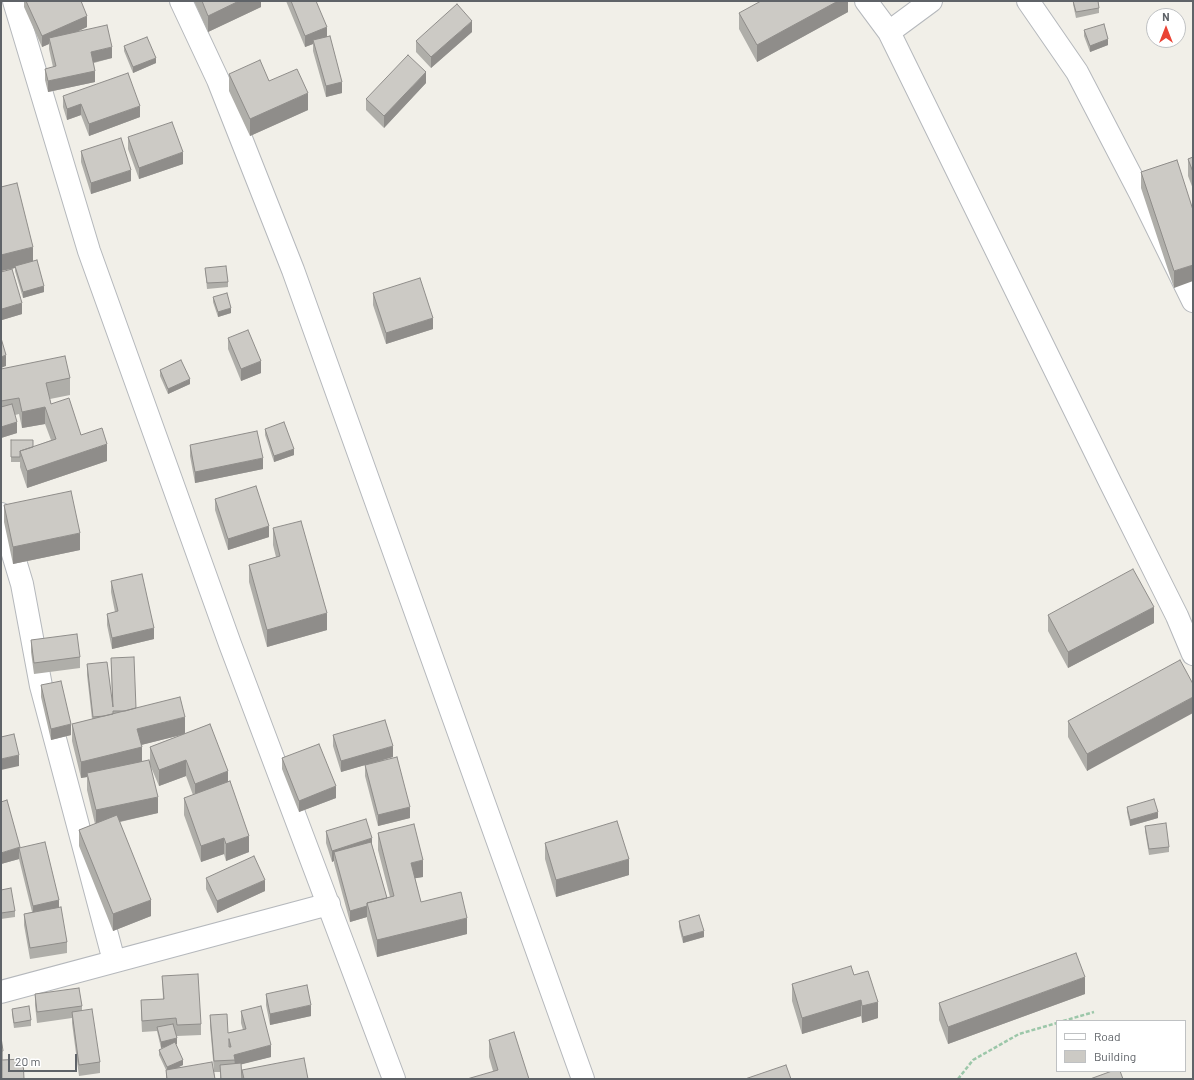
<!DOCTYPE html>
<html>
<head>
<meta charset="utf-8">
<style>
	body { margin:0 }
	#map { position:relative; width:1194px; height:1080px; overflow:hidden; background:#f1efe8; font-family:Barlow,sans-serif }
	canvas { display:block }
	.frame { position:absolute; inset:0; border:2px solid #5f6368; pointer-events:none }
	.legend { position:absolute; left:1056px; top:1020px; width:130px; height:52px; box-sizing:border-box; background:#fff; border:1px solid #bfc1c3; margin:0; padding:5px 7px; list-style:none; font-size:12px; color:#5f6368 }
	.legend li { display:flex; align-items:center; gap:8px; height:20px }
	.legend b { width:20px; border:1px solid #bfc1c3 }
	.north { position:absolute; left:1146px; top:8px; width:40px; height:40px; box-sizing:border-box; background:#fff; border:1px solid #bfc1c3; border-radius:50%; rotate:0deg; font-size:11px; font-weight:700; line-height:16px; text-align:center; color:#5f6368 }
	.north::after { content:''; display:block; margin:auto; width:14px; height:18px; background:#ea4335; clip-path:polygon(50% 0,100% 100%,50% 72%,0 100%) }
	.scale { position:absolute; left:8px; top:1054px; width:69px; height:18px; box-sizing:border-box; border:2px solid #5f6368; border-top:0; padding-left:5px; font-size:12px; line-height:14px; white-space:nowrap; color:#5f6368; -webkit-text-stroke:3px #fff; paint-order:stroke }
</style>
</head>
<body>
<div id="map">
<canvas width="1194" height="1080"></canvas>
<div class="frame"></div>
<ul class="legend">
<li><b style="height:5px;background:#fff"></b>Road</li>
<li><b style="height:11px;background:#cccac5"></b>Building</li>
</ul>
<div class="north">N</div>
<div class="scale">20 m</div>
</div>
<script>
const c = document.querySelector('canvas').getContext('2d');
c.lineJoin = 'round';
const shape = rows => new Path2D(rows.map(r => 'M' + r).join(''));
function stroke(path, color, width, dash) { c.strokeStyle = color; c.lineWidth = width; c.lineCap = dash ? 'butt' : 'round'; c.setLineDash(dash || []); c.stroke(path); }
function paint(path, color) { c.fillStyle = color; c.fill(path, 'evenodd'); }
const path = shape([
	[1063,1021,1094,1012],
	[958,1079,973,1060,1019,1034,1057,1023]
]);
const street = shape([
	[14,1,89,251,230,644,394,1079],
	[181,1,218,80,293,270,583,1079],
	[866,1,889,32,1110,482,1177,616,1193,654],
	[1028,1,1077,72,1140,193,1193,301],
	[889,32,931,1],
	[1,514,22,584,41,686,114,961],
	[1,992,329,904]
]);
const wall = shape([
	[24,1,81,1,87,27,77,32,112,58,94,63,95,82,48,92,45,80,45,69,53,67,49,49,49,44,42,47,24,7],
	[194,1,261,1,261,7,208,32],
	[286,1,316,1,327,37,342,93,326,97,313,51,313,44,305,47],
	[848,1,848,12,757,62,739,29,739,13],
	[1073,1,1098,1,1099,8,1099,13,1076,18,1073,4],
	[1084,30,1108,45,1090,52,1084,36],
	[472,32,431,68,416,52,416,41],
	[124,46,156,63,133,73,124,51],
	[229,74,269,81,308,110,250,136,229,91],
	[426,83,384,128,366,110,366,99],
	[63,96,140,117,89,136,81,115,67,120,63,107],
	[128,137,183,164,139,179,128,149],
	[81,151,131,181,91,194,81,162],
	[1193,157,1193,189,1188,176,1188,159],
	[1177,160,1174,288,1141,188,1141,172],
	[1,187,33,261,44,292,23,298,15,271,15,268,1,271],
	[205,268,228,282,228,287,207,289],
	[1,272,22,314,2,320,1,317],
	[373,293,433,329,386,344,373,305],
	[213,297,231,313,218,317,213,302],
	[228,338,261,373,241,381,228,349],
	[1,369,70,378,70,395,50,399,51,404,107,461,27,488,20,467,20,462,11,462,11,440,33,447,51,440,45,424,22,428,19,414,15,415,17,433,1,438],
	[160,370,190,384,168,394,160,376],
	[265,429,294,455,274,462,265,435],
	[190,445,263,469,195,483,190,456],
	[215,499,269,537,228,550,215,510],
	[4,505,80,550,13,564,4,522],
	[273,528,327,630,267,647,249,582,249,565,276,557,273,545],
	[111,581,154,639,112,649,107,625,107,614,115,612,111,592],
	[1048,615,1154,623,1068,668,1048,631],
	[31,640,80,657,80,668,34,674,31,652],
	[111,658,136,708,185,734,141,745,142,761,150,761,150,747,210,724,249,852,226,861,224,854,201,862,184,815,184,798,193,795,186,776,159,786,151,767,158,813,120,822,151,916,113,931,79,846,79,830,95,824,87,790,87,777,81,778,72,741,72,724,92,719,87,675,87,664,112,701],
	[1193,684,1087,771,1068,737,1068,721],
	[41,685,71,735,51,740,41,697],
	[333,735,393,757,383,760,410,818,378,826,365,776,365,765,341,772,333,746],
	[282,758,336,798,299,812,282,769],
	[1127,807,1158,818,1130,826,1127,812],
	[1145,826,1169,847,1169,852,1149,855,1145,831],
	[326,831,372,845,387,898,390,897,378,850,378,833,423,877,415,878,421,902,467,934,377,957,367,919,367,917,350,922,334,863,334,861,332,862,326,843],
	[545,843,629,875,556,897,545,859],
	[20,848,59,908,67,942,67,953,30,959,24,925,24,914,32,912,19,859,1,864],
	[206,878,265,891,217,913,206,889],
	[1,890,15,911,15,917,1,919],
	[679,921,704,937,683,943,679,927],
	[854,975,878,1018,862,1023,861,1016,802,1034,792,1001,792,984],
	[162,976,201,1024,201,1035,177,1036,177,1044,176,1044,183,1065,178,1067,214,1071,210,1026,210,1015,228,1033,243,1030,241,1023,241,1011,271,1057,241,1064,242,1078,242,1070,308,1079,220,1079,220,1072,214,1072,215,1079,166,1079,166,1070,159,1055,159,1050,165,1047,161,1048,157,1031,142,1032,141,1012,141,1000,163,999],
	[35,994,82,1006,82,1011,100,1062,100,1073,79,1076,72,1023,72,1018,37,1023,35,1005],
	[266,994,311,1016,270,1025,266,1005],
	[1085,994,948,1044,939,1020,939,1003],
	[12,1009,31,1020,31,1026,14,1028,12,1014],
	[1,1037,3,1051,3,1060,2,1062,1,1062],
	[489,1040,529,1079,493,1071,489,1057]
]);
const shadedWall = shape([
	[239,1,261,1,261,7,208,32,208,16],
	[838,1,848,1,848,12,757,62,757,45],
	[87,16,87,27,50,44,49,38,49,44,42,47,42,36],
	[472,21,472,32,431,68,431,57],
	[327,27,327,38,313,40,313,44,305,47,305,36],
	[1108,39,1108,45,1090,52,1090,46],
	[112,47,112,58,91,63,91,52],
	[156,58,156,63,133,73,133,67],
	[95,71,95,82,48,92,48,81],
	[426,72,426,83,384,128,384,116],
	[342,82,342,93,326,97,326,86],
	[308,93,308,110,250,136,250,119],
	[81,104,81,115,67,120,67,109],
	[140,106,140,117,89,136,89,124],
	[183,152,183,164,139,179,139,168],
	[131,170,131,181,91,194,91,183],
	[33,247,33,263,15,266,15,268,1,271,1,255],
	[1193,265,1193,281,1174,288,1174,271],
	[44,286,44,292,23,298,23,292],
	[22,303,22,314,2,320,2,309],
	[231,308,231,313,218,317,218,312],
	[433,318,433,329,386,344,386,333],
	[6,355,6,366,1,368,1,357],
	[261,361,261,373,241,381,241,369],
	[190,379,190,384,168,394,168,389],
	[45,407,45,424,22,428,22,412],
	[17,422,17,433,1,438,1,427],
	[107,444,107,461,27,488,27,471],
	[294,449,294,455,274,462,274,456],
	[263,458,263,469,195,483,195,472],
	[269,526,269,537,228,550,228,539],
	[80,533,80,550,13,564,13,547],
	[1154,607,1154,623,1068,668,1068,652],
	[327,613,327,630,267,647,267,630],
	[154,628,154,639,112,649,112,638],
	[1193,697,1193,713,1087,771,1087,754],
	[185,717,185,734,137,746,137,729],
	[71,724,71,735,51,740,51,729],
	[393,746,393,757,341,772,341,761],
	[142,747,142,764,87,773,87,777,81,778,81,762],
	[19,755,19,766,1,770,1,759],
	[186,760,186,776,159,786,159,770],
	[228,771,228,788,195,800,195,784],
	[336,786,336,798,299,812,299,801],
	[158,797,158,813,96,827,96,810],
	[410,807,410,818,378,826,378,815],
	[1158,812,1158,818,1130,826,1130,820],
	[249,836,249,852,226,861,226,844],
	[224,838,224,854,201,862,201,846],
	[372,838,372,849,334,852,334,861,332,862,332,851],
	[20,847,20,853,19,848,19,859,1,864,1,853],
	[629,859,629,875,556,897,556,880],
	[423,860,423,877,411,879,411,863],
	[265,880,265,891,217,913,217,901],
	[59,900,59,911,33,918,33,906],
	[151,900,151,916,113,931,113,914],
	[367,906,367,917,350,922,350,911],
	[467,918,467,934,377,957,377,940],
	[704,931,704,937,683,943,683,937],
	[1085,977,1085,994,948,1044,948,1027],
	[861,1000,861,1016,802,1034,802,1018],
	[878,1002,878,1018,862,1023,862,1006],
	[311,1005,311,1016,270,1025,270,1014],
	[177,1038,177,1044,161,1048,161,1042],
	[271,1045,271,1057,235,1066,234,1055],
	[183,1060,183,1065,167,1073,167,1067]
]);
const building = shape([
	[26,1,81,1,87,16,42,36,26,1],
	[202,1,239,1,208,16,202,1],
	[291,1,316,1,327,27,305,36,291,1],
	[761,1,838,1,757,45,739,13,761,1],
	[1073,1,1098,1,1099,8,1076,12,1073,1],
	[457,4,472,21,431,57,416,41,457,4],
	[1104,24,1108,39,1090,46,1084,30,1104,24],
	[107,25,112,47,91,52,95,71,48,81,45,69,56,66,49,38,107,25],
	[330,36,342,82,326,86,313,40,330,36],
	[147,37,156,58,133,67,124,46,147,37],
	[408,55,426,72,384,116,366,99,408,55],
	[260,60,269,81,297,69,308,93,250,119,229,74,260,60],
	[128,73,140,106,89,124,81,104,67,109,63,96,128,73],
	[172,122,183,152,139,168,128,137,172,122],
	[121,138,131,170,91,183,81,151,121,138],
	[1193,157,1193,172,1188,159,1193,157],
	[1177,160,1193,210,1193,265,1174,271,1141,172,1177,160],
	[17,183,33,247,1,255,1,187,17,183],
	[37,260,44,286,23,292,15,266,37,260],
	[226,266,228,282,207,283,205,268,226,266],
	[12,269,22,303,2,309,1,306,1,272,12,269],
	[420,278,433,318,386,333,373,293,420,278],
	[227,293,231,308,218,312,213,297,227,293],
	[248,330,261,361,241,369,228,338,248,330],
	[1,338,6,355,1,357,1,338],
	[65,356,70,378,46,383,51,404,69,398,81,435,102,428,107,444,27,471,20,451,56,439,45,407,22,412,19,398,1,401,1,369,65,356],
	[181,360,190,379,168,389,160,370,181,360],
	[12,404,17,422,1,427,1,407,12,404],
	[284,422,294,449,274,456,265,429,284,422],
	[257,431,263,458,195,472,190,445,257,431],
	[11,440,33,440,33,447,20,451,20,457,11,457,11,440],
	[256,486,269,526,228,539,215,499,256,486],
	[71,491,80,533,13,547,4,505,71,491],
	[301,521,327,613,267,630,249,565,280,556,273,528,301,521],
	[1133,569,1154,607,1068,652,1048,615,1133,569],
	[142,574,154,628,112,638,107,614,118,611,111,581,142,574],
	[77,634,80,657,34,663,31,640,77,634],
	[134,657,136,708,125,711,113,711,113,714,104,716,93,717,87,664,107,662,113,707,111,658,134,657],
	[1180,660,1193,684,1193,697,1087,754,1068,721,1180,660],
	[61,681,71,724,51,729,41,685,61,681],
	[180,697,185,717,137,729,142,747,81,762,72,724,180,697],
	[385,720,393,746,341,761,333,735,385,720],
	[210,724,228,771,195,784,186,760,159,770,150,747,210,724],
	[14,734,19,755,1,759,1,737,14,734],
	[319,744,336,786,299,801,282,758,319,744],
	[397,757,410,807,378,815,365,765,397,757],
	[149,760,158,797,96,810,87,773,149,760],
	[230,781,249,836,226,844,224,838,201,846,184,798,230,781],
	[1154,799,1158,812,1130,820,1127,807,1154,799],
	[7,800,20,847,1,853,1,802,7,800],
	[117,815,151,900,113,914,79,830,117,815],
	[366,819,372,838,332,851,326,831,366,819],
	[617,821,629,859,556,880,545,843,617,821],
	[1166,823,1169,847,1149,849,1145,826,1166,823],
	[414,824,423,860,411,863,421,902,461,892,467,918,377,940,367,903,394,896,378,833,414,824],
	[45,842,59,900,33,906,19,848,45,842],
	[371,842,387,898,367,903,367,906,350,911,334,852,371,842],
	[254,856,265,880,217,901,206,878,254,856],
	[11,888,15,911,1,913,1,890,11,888],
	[61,907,67,942,30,948,24,914,61,907],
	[699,915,704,931,683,937,679,921,699,915],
	[1076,953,1085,977,948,1027,939,1003,1076,953],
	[851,966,854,975,868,971,878,1002,862,1006,861,1000,802,1018,792,984,851,966],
	[198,974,201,1024,177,1025,176,1018,142,1021,141,1000,164,999,162,976,198,974],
	[307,985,311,1005,270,1014,266,994,307,985],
	[79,988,82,1006,37,1012,35,994,79,988],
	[29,1006,31,1020,14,1023,12,1009,29,1006],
	[261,1006,271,1045,234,1055,235,1060,214,1061,210,1015,227,1014,228,1033,246,1029,241,1011,261,1006],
	[229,1039,231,1047,229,1047,229,1039],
	[92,1009,100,1062,79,1065,72,1012,92,1009],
	[173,1024,177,1038,161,1042,157,1027,173,1024],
	[514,1032,529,1079,467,1079,498,1070,489,1040,514,1032],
	[1,1037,3,1051,1,1051,1,1037],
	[175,1042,183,1060,167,1067,159,1050,175,1042],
	[304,1058,308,1079,244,1079,242,1070,304,1058],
	[23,1059,24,1079,2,1079,2,1060,23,1059],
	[212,1062,215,1079,167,1079,166,1070,212,1062],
	[241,1063,242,1079,221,1079,220,1065,241,1063],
	[786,1065,791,1079,745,1079,786,1065],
	[1112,1071,1120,1071,1123,1079,1090,1079,1112,1071]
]);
stroke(street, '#b5b8bc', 24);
stroke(path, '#9cc7a9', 2.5, [4, 2]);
stroke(street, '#fff', 22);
paint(wall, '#afaea9');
paint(shadedWall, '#8f8d8a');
paint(building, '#cccac5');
stroke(building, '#8f8d8a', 1);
</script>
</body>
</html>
